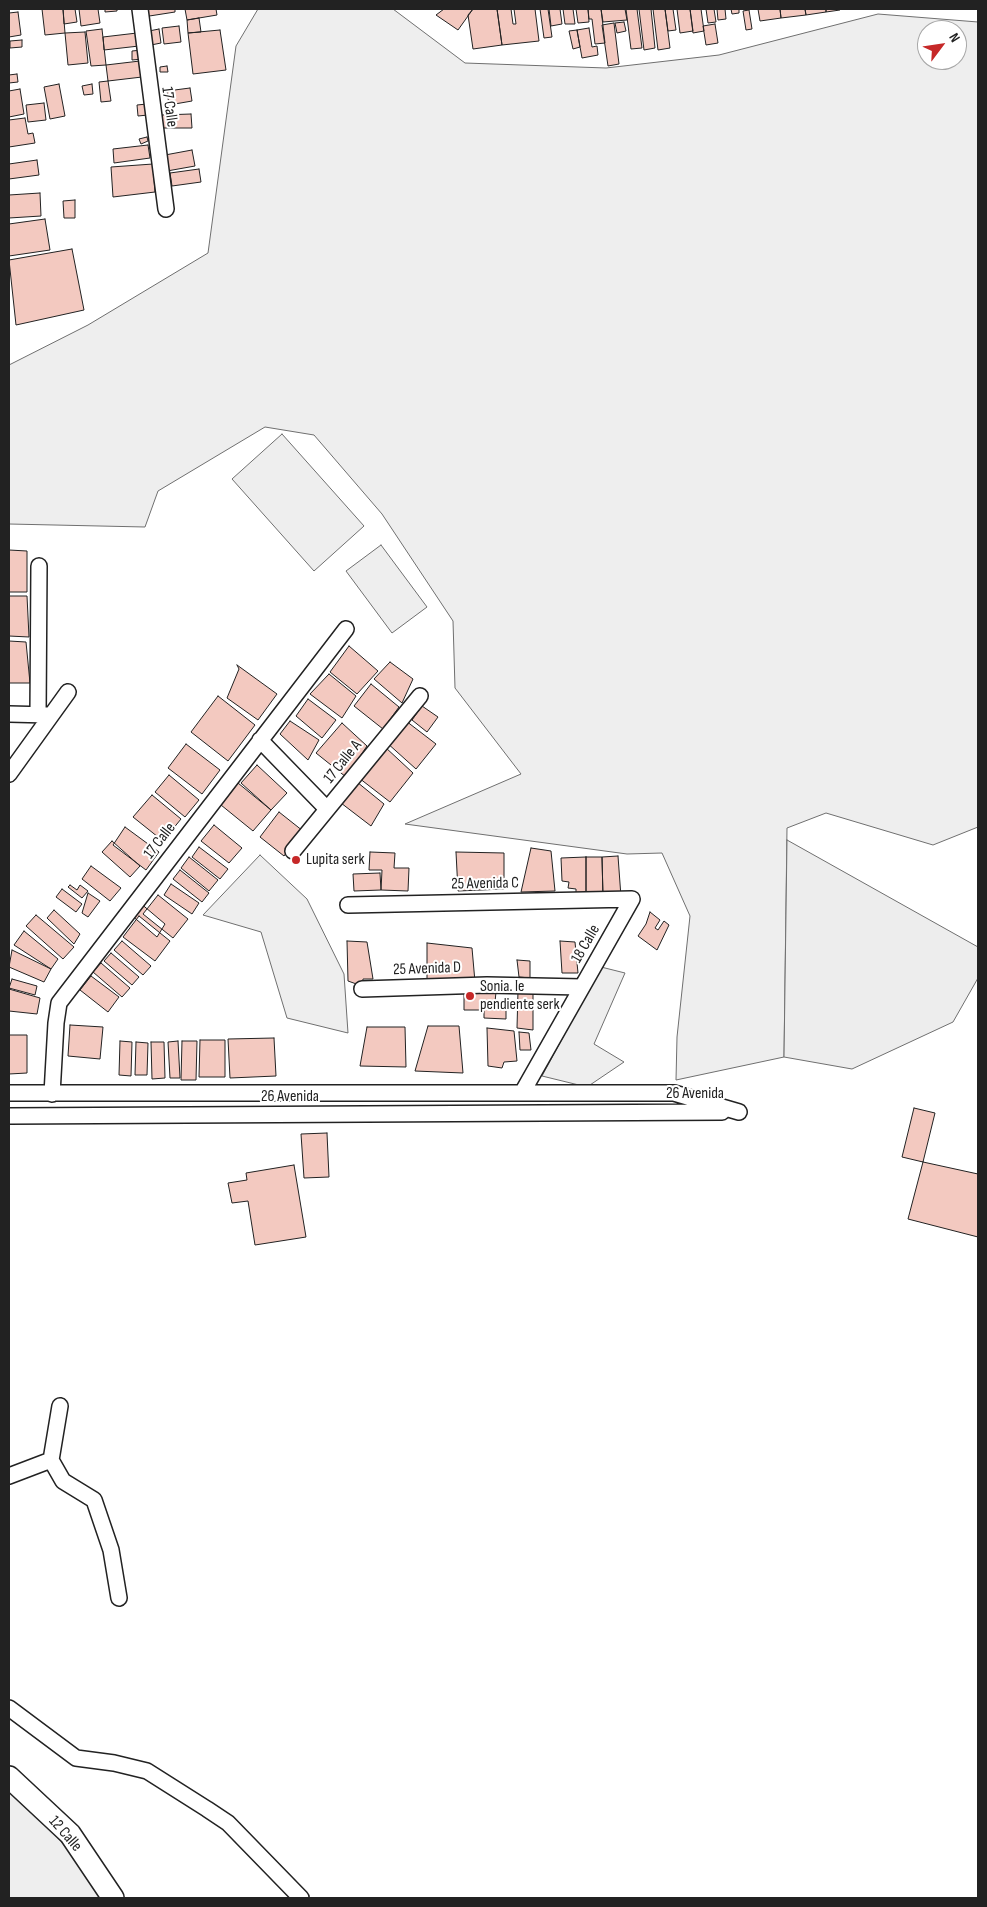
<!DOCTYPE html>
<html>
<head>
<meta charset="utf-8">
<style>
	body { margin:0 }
	#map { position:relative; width:987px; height:1907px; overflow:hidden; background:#fff; font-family:"Sofia Sans Condensed",sans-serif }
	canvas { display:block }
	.frame { position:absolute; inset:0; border:10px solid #222; pointer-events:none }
	.north { position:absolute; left:917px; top:20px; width:50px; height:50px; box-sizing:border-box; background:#fff; border:1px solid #a7a7a7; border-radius:50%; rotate:59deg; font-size:14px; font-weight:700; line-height:20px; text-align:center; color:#222 }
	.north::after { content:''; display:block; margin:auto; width:18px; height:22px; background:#c62828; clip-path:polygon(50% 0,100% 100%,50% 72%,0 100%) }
</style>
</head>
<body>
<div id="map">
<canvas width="987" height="1907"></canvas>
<div class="frame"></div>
<div class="north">N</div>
</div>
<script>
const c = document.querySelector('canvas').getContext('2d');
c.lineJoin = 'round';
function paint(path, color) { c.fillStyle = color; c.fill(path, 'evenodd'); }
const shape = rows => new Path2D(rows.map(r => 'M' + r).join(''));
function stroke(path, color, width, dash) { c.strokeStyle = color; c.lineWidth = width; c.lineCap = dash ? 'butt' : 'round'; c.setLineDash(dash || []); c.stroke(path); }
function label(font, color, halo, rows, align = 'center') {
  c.font = font + ' "Sofia Sans Condensed",sans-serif'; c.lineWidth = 4; c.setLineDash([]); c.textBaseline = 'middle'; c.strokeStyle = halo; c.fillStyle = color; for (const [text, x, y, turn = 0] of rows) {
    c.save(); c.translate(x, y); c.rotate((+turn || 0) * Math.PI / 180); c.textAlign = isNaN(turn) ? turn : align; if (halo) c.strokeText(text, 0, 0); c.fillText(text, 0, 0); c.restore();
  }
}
const green = shape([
	[258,9,393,9,465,63,606,68,719,55,878,14,978,22,978,827,933,845,826,813,787,828,784,1057,676,1080,677,1037,690,916,662,853,627,854,405,824,521,774,455,688,453,621,382,514,314,435,265,427,158,491,145,527,9,524,9,365,88,325,208,253,236,46,258,9],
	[927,30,957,30,957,60,927,60,927,30],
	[282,434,364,526,314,571,232,479,282,434],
	[381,545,427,607,392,633,346,571,381,545],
	[260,855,307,899,344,974,348,1033,287,1018,261,932,203,915,260,855],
	[601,967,625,973,594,1044,624,1062,587,1087,542,1076,601,967],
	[9,1789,57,1837,89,1874,104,1898,9,1898,9,1789]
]);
const parking = shape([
	[787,840,978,947,978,978,953,1022,852,1069,784,1057,787,840]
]);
const building = shape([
	[42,9,63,9,65,33,45,35,42,9],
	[63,9,75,9,77,22,64,24,63,9],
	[79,9,98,9,100,23,81,26,79,9],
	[105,9,117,9,117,11,105,12,105,9],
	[141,9,175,9,175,12,143,17,141,9],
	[185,9,216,9,217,15,187,20,185,9],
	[444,9,473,9,458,30,436,15,444,9],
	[473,9,497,9,502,45,473,49,468,15,473,9],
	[497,9,511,9,513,24,516,24,514,9,535,9,539,41,502,45,497,9],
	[540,9,548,9,552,37,544,38,540,9],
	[549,9,560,9,562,24,551,26,549,9],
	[563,9,573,9,575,24,565,24,563,9],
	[576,9,588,9,589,22,578,23,576,9],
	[588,9,601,9,605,43,595,44,592,19,589,19,588,9],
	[601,9,625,9,627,20,603,22,601,9],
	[626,9,637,9,642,48,631,49,626,9],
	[639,9,651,9,655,48,644,50,639,9],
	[653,9,665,9,670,48,658,50,653,9],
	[665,9,673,9,676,30,668,31,665,9],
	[677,9,690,9,693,31,680,33,677,9],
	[690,9,701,9,704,31,693,33,690,9],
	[706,9,714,9,716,22,708,23,706,9],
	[717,9,725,9,726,19,718,20,717,9],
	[731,9,739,9,739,13,732,14,731,9],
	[758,9,780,9,781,18,760,21,758,9],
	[780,9,805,9,806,15,781,18,780,9],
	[805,9,826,9,826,12,806,15,805,9],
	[826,9,840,9,840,10,826,12,826,9],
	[749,10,752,29,746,30,743,11,749,10],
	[18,12,21,35,9,37,9,13,18,12],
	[199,18,201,32,188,33,187,20,199,18],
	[624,22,626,31,617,33,615,23,624,22],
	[614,23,619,64,608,66,602,25,614,23],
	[715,24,718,43,706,45,703,26,715,24],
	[179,26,181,42,164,44,162,28,179,26],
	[589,28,592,47,597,46,598,55,582,58,577,30,589,28],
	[102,29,106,65,91,66,86,31,102,29],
	[159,29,161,43,146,46,144,32,159,29],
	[220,30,226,70,193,74,188,33,220,30],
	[577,30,580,47,573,49,569,31,577,30],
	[85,32,88,63,68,65,65,33,85,32],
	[137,33,139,46,104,50,103,37,137,33],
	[22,40,22,47,10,48,10,41,22,40],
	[142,50,143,59,132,60,132,51,142,50],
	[140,61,142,77,108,81,106,65,140,61],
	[167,66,168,72,160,72,160,67,167,66],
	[17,74,18,82,9,83,9,75,17,74],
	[108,81,111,101,101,102,99,82,108,81],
	[59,84,65,116,50,119,44,87,59,84],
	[92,84,93,94,84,95,82,86,92,84],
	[190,88,192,101,169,105,167,91,190,88],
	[20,89,24,114,9,117,9,91,20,89],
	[44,103,46,120,28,122,26,105,44,103],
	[147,104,148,115,138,116,137,105,147,104],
	[191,114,192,128,162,128,162,115,191,114],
	[25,118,28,134,33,133,35,143,9,147,9,120,25,118],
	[147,137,148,141,141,144,139,139,147,137],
	[148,145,150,158,114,163,113,149,148,145],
	[192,150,195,166,167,171,165,155,192,150],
	[37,160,39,175,9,179,9,164,37,160],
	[153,164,155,192,113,197,111,167,153,164],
	[199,169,201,182,172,186,170,173,199,169],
	[40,193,41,216,9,218,9,195,40,193],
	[75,200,75,218,64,218,63,201,75,200],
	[45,219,50,250,9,256,9,224,45,219],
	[72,249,84,310,16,325,9,260,72,249],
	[9,550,27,551,27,592,9,592,9,550],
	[9,596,27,596,29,637,9,636,9,596],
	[9,641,26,642,30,683,9,683,9,641],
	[349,646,378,671,357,694,330,672,349,646],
	[390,662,413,679,402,703,374,679,390,662],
	[237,665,277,694,258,720,227,698,239,669,237,665],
	[329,674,356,696,342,718,310,694,329,674],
	[371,684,399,707,383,729,354,706,371,684],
	[218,696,255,725,228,761,191,732,218,696],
	[308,699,336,720,322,738,296,716,308,699],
	[422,706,438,717,427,732,412,720,422,706],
	[290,721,319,740,308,760,280,734,290,721],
	[406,721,436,744,416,769,386,742,406,721],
	[342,723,367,746,346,777,316,753,342,723],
	[186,744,220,770,202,794,168,768,186,744],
	[385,747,413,773,390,802,359,778,385,747],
	[257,765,287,793,271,810,241,783,257,765],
	[169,775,199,800,185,817,155,792,169,775],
	[357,782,384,804,371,826,341,803,357,782],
	[238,783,271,810,253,831,221,805,238,783],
	[152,795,181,819,163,841,133,817,152,795],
	[279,812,303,831,284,856,260,837,279,812],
	[214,825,242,848,229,863,201,841,214,825],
	[125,827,159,852,146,870,113,845,125,827],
	[112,841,140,866,130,877,102,852,112,841],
	[199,847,228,869,220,879,192,857,199,847],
	[531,848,551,851,555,891,521,892,531,848],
	[370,852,395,853,394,868,409,868,408,891,381,890,382,870,369,870,370,852],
	[456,852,504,853,504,889,458,891,456,852],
	[618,856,621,897,603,897,602,857,618,856],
	[189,857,218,880,209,891,181,868,189,857],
	[586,857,602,857,603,897,586,898,586,857],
	[586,857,586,898,576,897,576,889,568,888,569,882,562,881,561,858,586,857],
	[91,866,121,888,110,901,82,879,91,866],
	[180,870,209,893,202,902,173,879,180,870],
	[380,873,381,890,354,891,353,874,380,873],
	[171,884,199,903,192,914,164,895,171,884],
	[70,885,77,890,80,885,88,891,82,898,68,887,70,885],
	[62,889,82,904,76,912,56,897,62,889],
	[88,893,100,901,88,917,82,913,88,893],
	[158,895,188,919,173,938,143,914,158,895],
	[139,902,165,924,157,937,130,914,139,902],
	[54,910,80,934,74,944,47,918,54,910],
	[650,912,660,920,655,928,658,930,664,921,669,925,657,950,638,936,646,924,650,912],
	[36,915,74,947,63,959,26,926,36,915],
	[139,916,170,941,155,961,123,937,139,916],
	[24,931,58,959,51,969,14,945,24,931],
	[122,941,151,966,143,975,114,950,122,941],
	[347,941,367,942,373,979,363,979,362,986,348,981,347,941],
	[560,941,575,942,578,973,562,973,560,941],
	[427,943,472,948,475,982,427,980,427,943],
	[12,950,51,969,44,982,9,967,12,950],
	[111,953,139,977,132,985,104,961,111,953],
	[517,960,530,961,530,978,519,977,517,960],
	[101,963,130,988,122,997,93,972,101,963],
	[91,976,119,997,108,1012,80,990,91,976],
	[12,979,37,986,35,995,9,988,12,979],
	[9,989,40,998,37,1014,9,1011,9,989],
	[464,990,496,992,495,1002,506,1002,506,1019,484,1018,484,1010,464,1010,464,990],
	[518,991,533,992,533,1030,517,1028,518,991],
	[70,1025,103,1027,100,1059,68,1056,70,1025],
	[428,1026,459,1026,463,1073,415,1071,428,1026],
	[367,1027,405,1027,406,1067,360,1066,367,1027],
	[487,1028,514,1031,517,1061,504,1062,502,1068,488,1066,487,1028],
	[519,1032,529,1033,531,1050,520,1050,519,1032],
	[9,1035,27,1035,27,1073,9,1074,9,1035],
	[274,1038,276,1076,230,1078,228,1039,274,1038],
	[200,1040,225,1040,225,1077,199,1077,200,1040],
	[120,1041,132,1042,131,1076,119,1075,120,1041],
	[178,1041,180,1078,170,1078,168,1042,178,1041],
	[182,1041,197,1041,196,1080,181,1080,182,1041],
	[136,1042,148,1043,147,1075,135,1075,136,1042],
	[151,1042,164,1042,165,1078,152,1079,151,1042],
	[914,1108,935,1113,923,1162,902,1157,914,1108],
	[327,1133,329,1177,304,1178,301,1134,327,1133],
	[923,1162,978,1174,978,1237,908,1219,923,1162],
	[294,1165,306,1237,255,1245,248,1201,232,1203,228,1183,247,1180,246,1173,294,1165]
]);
const street = shape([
	[140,9,166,209],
	[9,714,49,715],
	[38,715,39,566],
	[260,740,327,809],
	[9,774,68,692],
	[293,851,420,696],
	[348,905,632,899,522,1093],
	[362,989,487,985,582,987],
	[9,1093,674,1093,739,1112],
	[52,1094,56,1023,59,1003,346,629],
	[9,1116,722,1112],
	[51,1460,60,1406],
	[9,1476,51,1460,63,1481,94,1500,111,1550,119,1598],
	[9,1708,76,1758,114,1763,147,1771,207,1809,228,1823,301,1898]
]);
const secondary = shape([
	[9,1777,70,1834,113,1898]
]);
const markers = [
	[296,860,5,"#c62828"],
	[470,996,5,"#c62828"]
];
const streetNames = [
	["17 Calle",169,107,82],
	["17 Calle A",343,762,-51],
	["17 Calle",160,841,-52],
	["25 Avenida C",485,884,-1],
	["18 Calle",586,944,-60],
	["25 Avenida D",427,969,-2],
	["26 Avenida",695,1094],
	["26 Avenida",290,1097],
	["12 Calle",65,1834,49]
];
const poiNames = [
	["Lupita serk",306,860],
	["Sonia. le",480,987],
	["pendiente serk",480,1005]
];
paint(green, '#eee');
stroke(green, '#6f6f6f', 1);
paint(parking, '#ededed');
stroke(parking, '#6f6f6f', 1);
paint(building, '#f3c9c0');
stroke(building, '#222', 1);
stroke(street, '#222', 18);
stroke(secondary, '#222', 24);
stroke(street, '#fff', 15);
stroke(secondary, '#fff', 21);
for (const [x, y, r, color] of markers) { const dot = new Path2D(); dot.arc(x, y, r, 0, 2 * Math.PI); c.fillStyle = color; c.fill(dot); stroke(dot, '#fff', 2); }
label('16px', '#222', '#fff', streetNames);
label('16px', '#222', '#fff', poiNames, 'left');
</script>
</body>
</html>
